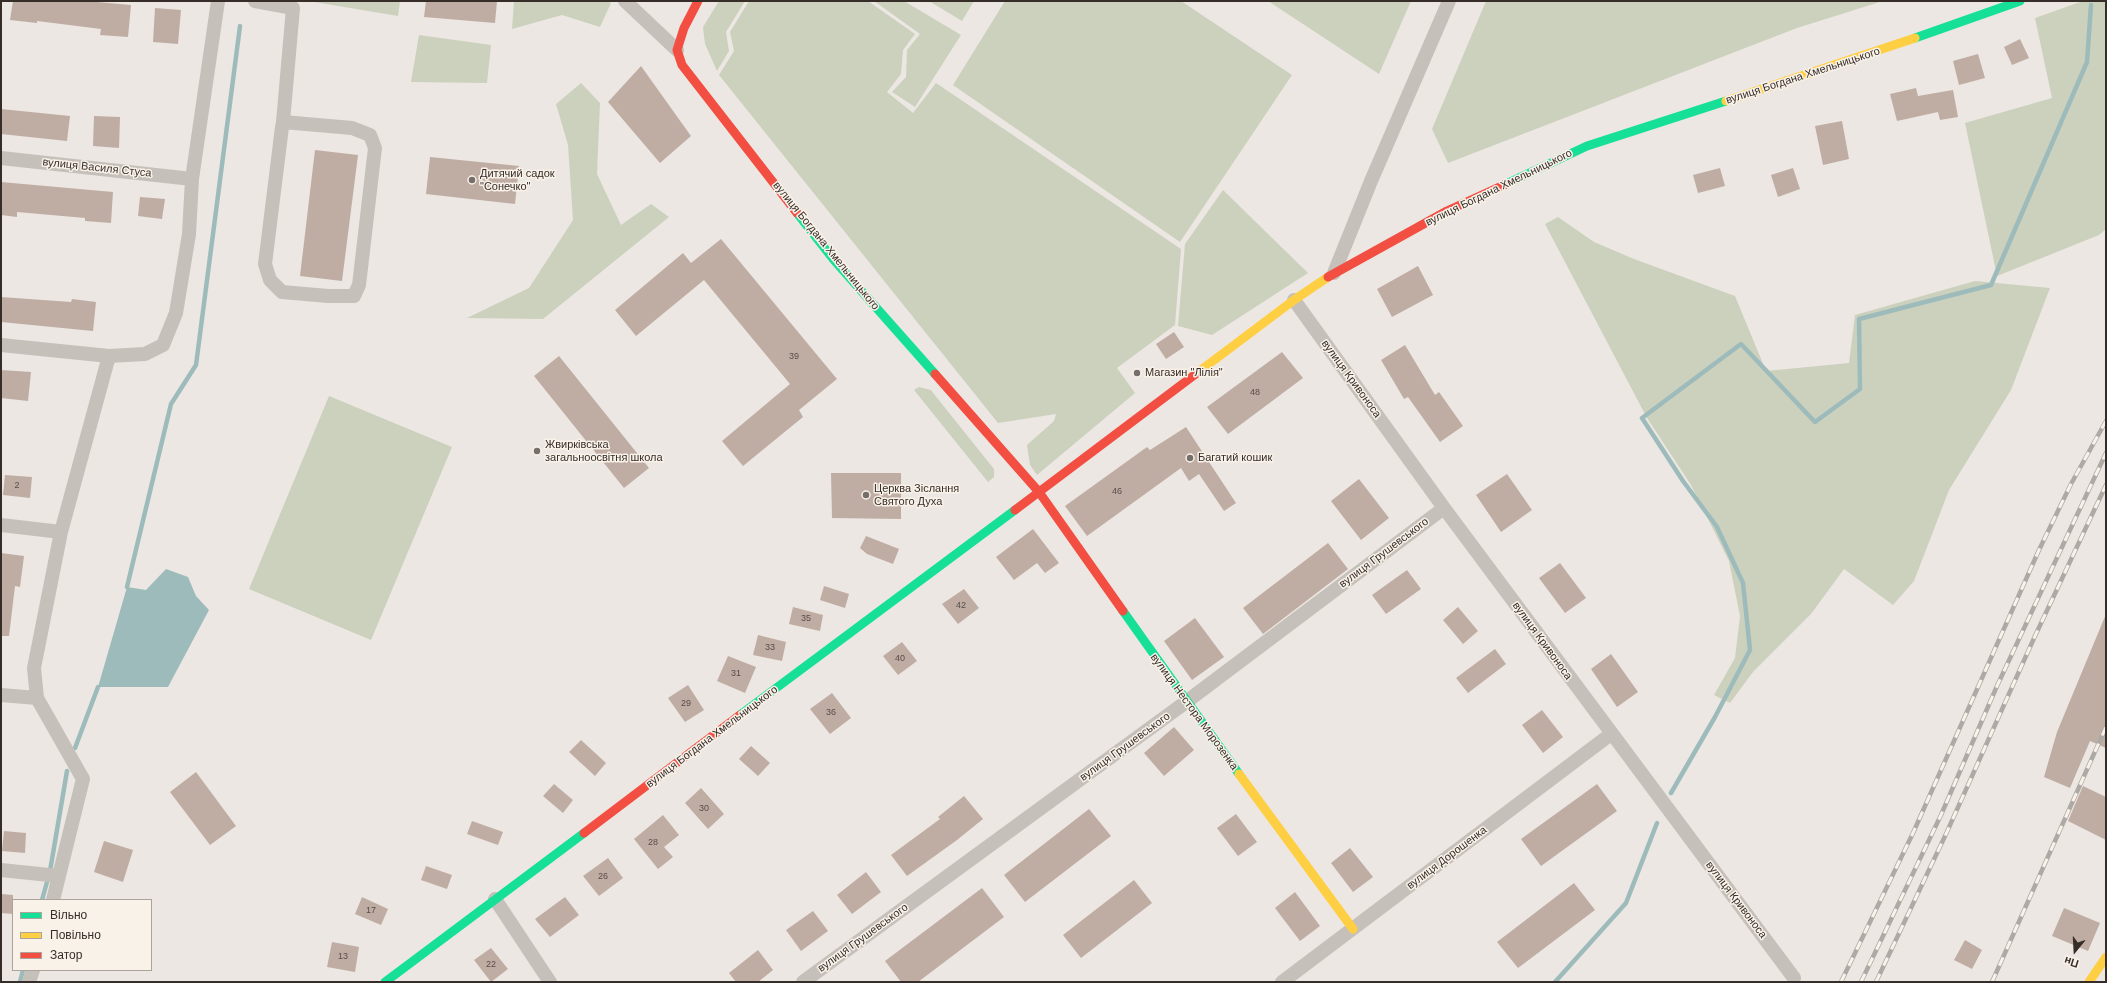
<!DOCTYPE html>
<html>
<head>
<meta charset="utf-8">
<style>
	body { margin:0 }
	#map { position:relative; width:2107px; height:983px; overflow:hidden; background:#ece7e2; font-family:Arial,sans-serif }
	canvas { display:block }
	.frame { position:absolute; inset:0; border:2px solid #362d29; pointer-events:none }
	.legend { position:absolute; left:12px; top:899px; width:140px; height:72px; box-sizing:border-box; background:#f9f2e9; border:1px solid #aba39c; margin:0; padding:5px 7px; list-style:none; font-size:12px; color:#362d29 }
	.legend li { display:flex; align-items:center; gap:8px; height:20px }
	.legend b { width:20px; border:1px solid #aba39c }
	.north { position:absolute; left:2055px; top:931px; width:40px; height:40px; -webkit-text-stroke:3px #f9f2e9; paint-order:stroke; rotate:198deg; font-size:11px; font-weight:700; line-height:16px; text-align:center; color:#362d29 }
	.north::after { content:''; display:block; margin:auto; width:14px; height:18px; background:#362d29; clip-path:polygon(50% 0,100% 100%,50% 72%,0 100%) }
</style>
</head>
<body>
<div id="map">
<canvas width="2107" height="983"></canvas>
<div class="frame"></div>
<ul class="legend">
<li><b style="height:5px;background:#16e098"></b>Вільно</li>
<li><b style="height:5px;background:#ffcf43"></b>Повільно</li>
<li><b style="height:5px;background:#f24e42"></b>Затор</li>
</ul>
<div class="north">Пн</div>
</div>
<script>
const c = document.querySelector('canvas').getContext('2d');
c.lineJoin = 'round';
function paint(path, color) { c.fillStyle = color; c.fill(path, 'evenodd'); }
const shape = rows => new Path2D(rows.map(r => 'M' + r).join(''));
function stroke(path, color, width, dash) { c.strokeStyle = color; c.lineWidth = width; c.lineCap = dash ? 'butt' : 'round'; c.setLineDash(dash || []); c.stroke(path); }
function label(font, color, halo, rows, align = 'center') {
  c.font = font + ' Arial,sans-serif'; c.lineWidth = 3; c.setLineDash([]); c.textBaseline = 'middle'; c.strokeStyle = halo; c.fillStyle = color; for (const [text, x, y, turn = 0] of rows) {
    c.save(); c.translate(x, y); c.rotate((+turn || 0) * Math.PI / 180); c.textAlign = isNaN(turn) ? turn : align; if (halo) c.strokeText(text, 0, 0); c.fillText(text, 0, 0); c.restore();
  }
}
const green = shape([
	[308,1,400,1,398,16],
	[514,1,606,1,611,3,600,27,562,15,512,29],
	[719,1,745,1,726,32,729,51,717,71,705,44,703,27],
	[749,1,868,1,915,34,903,50,901,74,887,92,913,113,936,83,1181,249,1175,325,1117,368,1135,393,1037,475,1030,465,1027,445,1054,421,1056,414,998,423,719,75,734,51,730,32],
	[874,1,904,1,961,35,915,107,892,92,906,77,907,50,920,34],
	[929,1,974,1,962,21],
	[1005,1,1181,1,1292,75,1180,242,953,85],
	[1268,1,1411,1,1379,74],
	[1486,1,1883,1,1797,28,1448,163,1432,129],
	[2083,1,2106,1,2106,229,2099,235,1997,276,1965,123,2052,98,2035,18],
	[419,35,491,45,487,83,411,82],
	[581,83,600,103,597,174,621,225,651,204,669,217,543,319,467,318,529,288,573,220,568,145,556,104],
	[1223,190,1308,273,1212,335,1178,326,1185,244],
	[1558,217,1594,242,1634,259,1735,296,1766,371,1849,363,1855,315,1975,281,2050,288,2011,390,1949,490,1914,581,1893,605,1844,569,1811,614,1753,672,1730,703,1714,695,1735,658,1740,616,1729,561,1691,485,1647,418,1545,224],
	[919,387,931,390,934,394,994,469,994,477,988,482,914,390],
	[329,396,452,447,371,640,249,589]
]);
const water = shape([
	[166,569,188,577,196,596,209,610,168,687,98,687,127,587,146,590]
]);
const stream = shape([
	[127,587,171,404,196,365,240,26],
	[75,748,98,687],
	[1671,793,1715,717,1750,650,1743,583,1717,527,1683,481,1642,418,1741,344,1815,422,1860,389,1859,319,1991,285,2087,62,2091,5],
	[50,871,67,771],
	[42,900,47,882],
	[20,982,23,970],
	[1555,982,1626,903,1657,823]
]);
const building = shape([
	[13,1,86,1,131,5,128,37,100,35,101,29,37,21,37,23,10,20],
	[426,1,497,1,495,23,424,17],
	[155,8,181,10,178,44,153,42],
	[2020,39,2029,58,2012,65,2004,47],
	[1978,54,1985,78,1959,85,1953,61],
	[641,66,691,136,660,163,608,102],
	[1916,88,1918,96,1953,90,1958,117,1940,120,1938,112,1897,121,1890,94],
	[1,109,70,116,67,141,1,134],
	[94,116,120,117,119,148,93,146],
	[1842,121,1849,159,1823,165,1815,126],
	[315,150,358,155,342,281,300,276],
	[430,157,519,166,515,204,426,194],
	[1720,168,1725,186,1698,193,1693,175],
	[1793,168,1800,189,1778,197,1771,175],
	[1,182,113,192,111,223,85,221,85,218,17,212,17,217,1,215],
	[140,197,165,199,162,219,138,216],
	[721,239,837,379,799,410,803,417,743,466,722,441,790,384,704,280,636,336,615,310,683,253,691,263],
	[1418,266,1433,295,1392,317,1377,289],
	[1,297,71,302,72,299,96,302,93,331,1,322],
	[1174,332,1184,347,1166,359,1156,344],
	[1405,345,1435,395,1439,392,1463,426,1440,442,1408,397,1404,399,1381,360],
	[1282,352,1303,378,1228,434,1207,407],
	[559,356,649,468,624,488,534,376],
	[1,370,31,372,28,401,1,398],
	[1186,427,1236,503,1224,511,1199,474,1189,481,1181,468,1087,536,1065,506,1147,447,1150,450],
	[831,473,901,473,901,519,832,518],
	[1507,474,1532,510,1501,532,1476,495],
	[5,475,32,477,30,498,3,495],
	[1359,479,1389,518,1361,540,1331,501],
	[1033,529,1059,563,1045,573,1037,563,1014,580,996,557],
	[866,536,899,549,893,564,867,554,860,548],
	[1328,543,1348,569,1263,634,1243,608],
	[1,553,24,556,20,587,15,586,9,636,1,636],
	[1560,563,1586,598,1565,613,1539,578],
	[1407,570,1421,589,1386,614,1372,595],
	[824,586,849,594,845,608,820,600],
	[964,589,979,608,958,624,942,604],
	[793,607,823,615,820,631,789,624],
	[1458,607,1478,631,1463,644,1443,620],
	[2106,614,2106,748,2090,741,2070,788,2044,777,2057,732],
	[1195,618,1224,657,1192,680,1164,641],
	[758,635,786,642,782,661,753,655],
	[902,642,917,661,898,675,883,656],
	[1495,649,1506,664,1468,693,1456,678],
	[1611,654,1638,692,1617,707,1591,669],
	[728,656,756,667,745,693,717,681],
	[688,685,704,710,685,722,668,698],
	[832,693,851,718,830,734,810,709],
	[1542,710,1563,737,1543,753,1522,725],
	[1174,727,1194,750,1164,776,1144,753],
	[581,740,606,763,595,776,569,752],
	[751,746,770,763,758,776,739,759],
	[196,772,236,826,210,845,170,792],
	[554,784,573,800,563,813,543,796],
	[1597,784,1617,811,1541,866,1521,839],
	[2083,786,2106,797,2106,840,2068,821],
	[701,788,724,814,708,829,685,803],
	[964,796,983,819,957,840,907,876,891,855,940,819,938,817],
	[1089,809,1111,836,1025,902,1004,875],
	[1236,814,1257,842,1238,856,1217,828],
	[663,815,679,835,664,847,673,857,658,869,634,839],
	[472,821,503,832,498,845,467,834],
	[4,831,26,833,25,853,2,851],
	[104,841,133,850,123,882,94,872],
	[1350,848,1373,877,1353,892,1331,863],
	[608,858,623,878,599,896,583,876],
	[426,866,452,875,447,889,421,880],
	[866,872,881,892,852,914,837,895],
	[1134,880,1152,903,1081,958,1063,935],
	[1574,883,1595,910,1518,968,1497,942],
	[982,888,1004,917,918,982,901,982,885,961],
	[1295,892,1320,926,1300,941,1275,908],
	[1,894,13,895,13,914,1,913],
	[362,897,388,909,381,925,355,914],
	[565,897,579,915,550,937,535,919],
	[2064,908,2100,923,2088,951,2052,936],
	[813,911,828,931,801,951,786,930],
	[1965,940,1982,950,1972,969,1954,960],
	[332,942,359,947,355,972,327,967],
	[491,948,508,969,491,982,474,960],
	[758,950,773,970,758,982,736,982,729,973]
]);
const street = shape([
	[255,1,293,8,283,122,282,127,265,264,270,280,282,292,328,296,354,296,359,285,375,148,370,135,352,128,283,122],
	[625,1,677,50],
	[1,158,192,179],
	[1334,273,1371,181,1449,1],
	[1294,300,1444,508,1794,978],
	[1,345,109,356],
	[1,525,61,532],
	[1,695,37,698],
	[1,870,59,876],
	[495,899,550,982],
	[53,900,83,779,37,698,34,668,61,532,109,356,145,354,163,345,176,313,189,234,192,179,218,1],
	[29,982,33,970],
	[803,982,1186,702,1444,508],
	[1282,982,1611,734]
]);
const fast = shape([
	[1915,38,2020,1],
	[1506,184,1587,146,1726,101],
	[797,213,834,260,935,374],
	[1123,611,1239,774],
	[740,715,1015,510],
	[385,982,584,833]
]);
const slow = shape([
	[1726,101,1915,38],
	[1197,373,1294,300,1328,277],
	[1239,774,1353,929],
	[2089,982,2106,957]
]);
const jam = shape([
	[698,1,684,28,677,50,682,65,797,213],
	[1328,277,1447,211,1506,184],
	[935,374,1039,492,1123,611],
	[1015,510,1197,373],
	[584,833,740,715]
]);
const rail = shape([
	[1841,982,1913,833,2039,550,2071,484,2106,421],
	[1861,982,1941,815,1997,686,2106,453],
	[1876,982,1946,834,2035,636,2106,485],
	[1992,982,2106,727]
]);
const markers = [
	[472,180,4,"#766e6a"],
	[1137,373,4,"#766e6a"],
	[537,451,4,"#766e6a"],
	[1190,458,4,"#766e6a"],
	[866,495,4,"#766e6a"]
];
const numberNames = [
	["39",794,357],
	["48",1255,393],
	["2",17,486],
	["46",1117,492],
	["42",961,606],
	["35",806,619],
	["33",770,648],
	["40",900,659],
	["31",736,674],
	["29",686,704],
	["36",831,713],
	["30",704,809],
	["28",653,843],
	["26",603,877],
	["17",371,911],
	["13",343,957],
	["22",491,965]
];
const streetNames = [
	["вулиця Богдана Хмельницького",1803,76,-18],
	["вулиця Василя Стуса",97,168,6],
	["вулиця Богдана Хмельницького",1499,188,-26],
	["вулиця Богдана Хмельницького",826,246,51],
	["вулиця Кривоноса",1351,379,54],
	["вулиця Грушевського",1384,553,-37],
	["вулиця Кривоноса",1542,641,54],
	["вулиця Нестора Морозенка",1194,712,54],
	["вулиця Богдана Хмельницького",712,737,-37],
	["вулиця Грушевського",1125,747,-36],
	["вулиця Дорошенка",1447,858,-37],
	["вулиця Кривоноса",1736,900,53],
	["вулиця Грушевського",863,938,-36]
];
const poiNames = [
	["Дитячий садок",480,174],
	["\"Сонечко\"",480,187],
	["Магазин \"Лілія\"",1145,373],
	["Жвирківська",545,445],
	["загальноосвітня школа",545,458],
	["Багатий кошик",1198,458],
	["Церква Зіслання",874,489],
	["Святого Духа",874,502]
];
paint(green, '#ccd1bd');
paint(water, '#9ebbbc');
stroke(stream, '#9ebbbc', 4.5);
paint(building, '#bfada4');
stroke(street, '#c5c0ba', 14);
stroke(fast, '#16e098', 9);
stroke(slow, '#ffcf43', 9);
stroke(jam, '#f24e42', 9);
stroke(rail, '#ada9a5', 4.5);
stroke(rail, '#f9f2e9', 3, [9]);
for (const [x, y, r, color] of markers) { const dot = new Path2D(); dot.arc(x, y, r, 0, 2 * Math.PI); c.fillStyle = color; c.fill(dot); stroke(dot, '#f9f2e9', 1.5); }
label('9px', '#584d48', null, numberNames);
label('11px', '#362d29', '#f9f2e9', streetNames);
label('11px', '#362d29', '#f9f2e9', poiNames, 'left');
</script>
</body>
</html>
